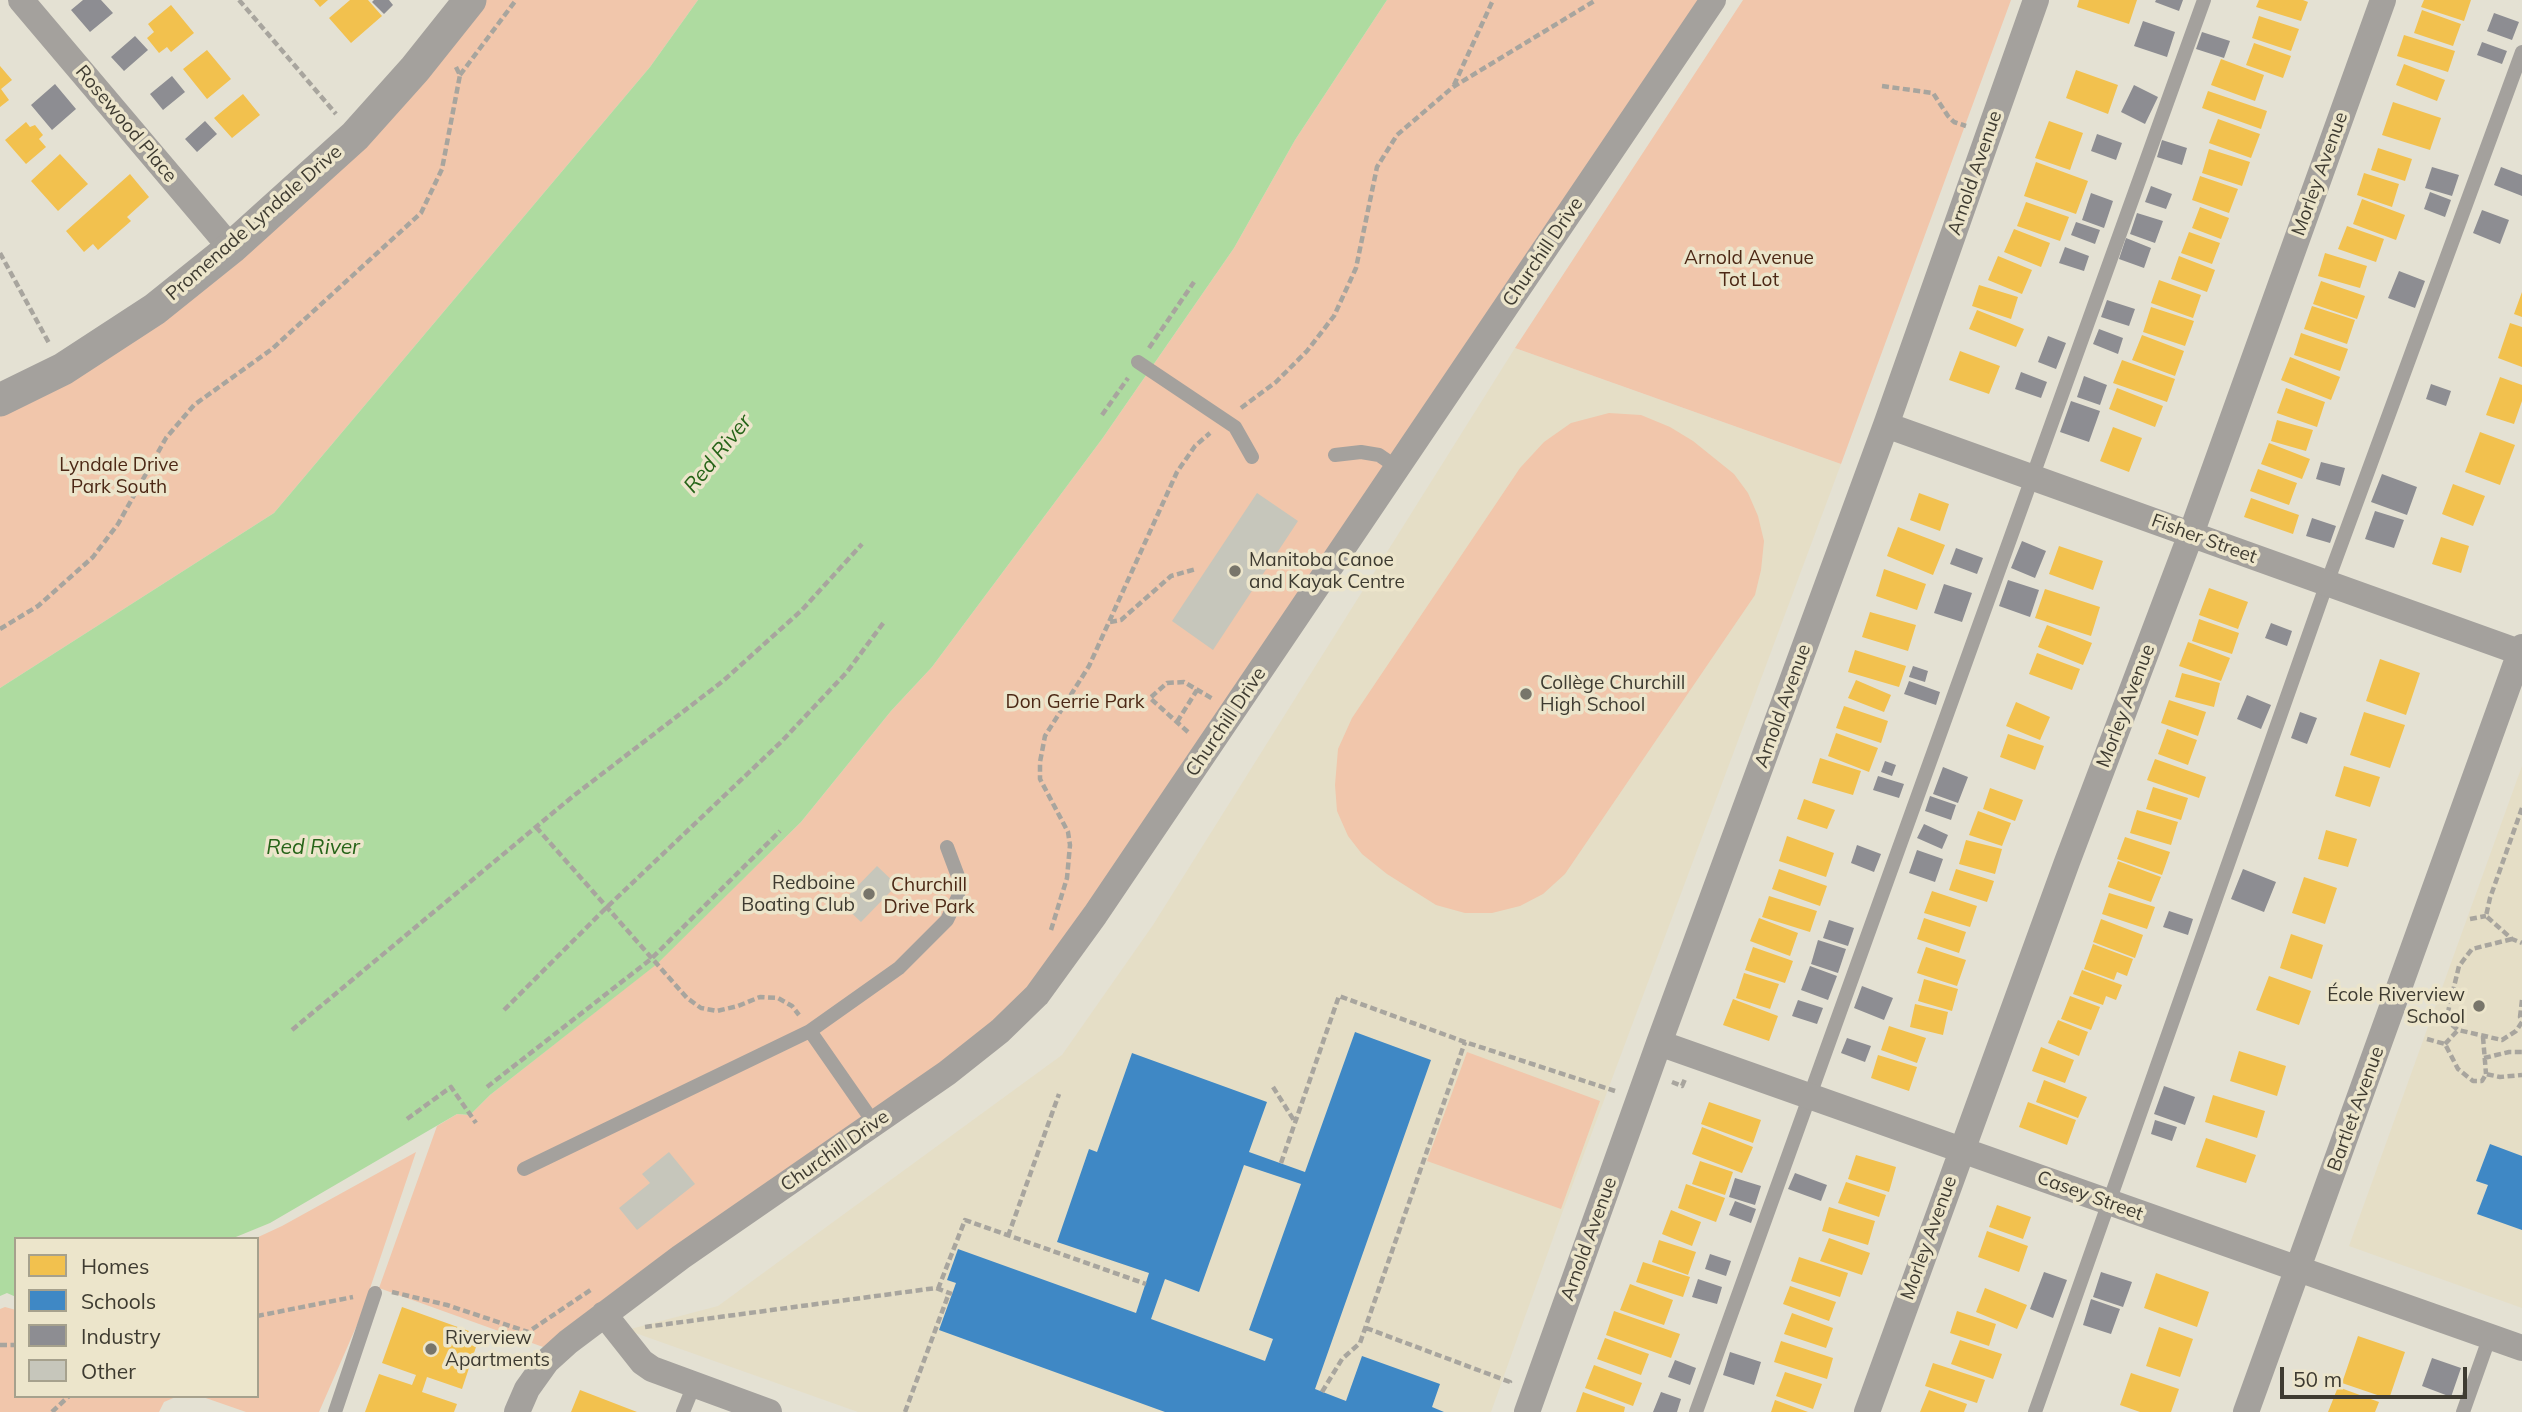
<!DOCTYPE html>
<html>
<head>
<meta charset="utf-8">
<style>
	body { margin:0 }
	#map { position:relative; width:2522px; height:1412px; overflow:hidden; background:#e4e1d3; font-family:Mulish,sans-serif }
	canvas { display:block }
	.legend { position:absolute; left:14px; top:1237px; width:245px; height:161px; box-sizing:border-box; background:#ece5cb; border:2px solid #a6a18d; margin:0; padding:9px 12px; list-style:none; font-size:21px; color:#3e3b31 }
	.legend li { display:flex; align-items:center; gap:14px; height:35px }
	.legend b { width:35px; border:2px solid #a6a18d }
	.scale { position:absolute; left:2280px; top:1367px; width:187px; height:32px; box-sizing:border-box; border:4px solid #3e3b31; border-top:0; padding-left:9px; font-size:21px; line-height:24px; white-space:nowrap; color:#3e3b31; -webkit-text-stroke:5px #ece5cb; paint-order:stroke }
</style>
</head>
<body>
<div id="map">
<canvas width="2522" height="1412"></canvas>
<ul class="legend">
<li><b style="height:19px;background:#f2c14e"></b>Homes</li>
<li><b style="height:19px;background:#3f88c5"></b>Schools</li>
<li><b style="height:19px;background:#8d8d92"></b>Industry</li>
<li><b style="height:19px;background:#c6c6bb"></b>Other</li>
</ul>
<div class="scale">50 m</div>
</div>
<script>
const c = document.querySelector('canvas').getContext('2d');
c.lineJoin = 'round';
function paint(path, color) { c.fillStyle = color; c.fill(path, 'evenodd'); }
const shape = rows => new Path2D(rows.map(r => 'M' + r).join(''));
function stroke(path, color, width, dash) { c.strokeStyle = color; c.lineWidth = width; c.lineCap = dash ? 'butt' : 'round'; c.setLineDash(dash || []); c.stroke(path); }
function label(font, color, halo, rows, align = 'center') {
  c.font = font + ' Mulish,sans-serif'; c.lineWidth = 7; c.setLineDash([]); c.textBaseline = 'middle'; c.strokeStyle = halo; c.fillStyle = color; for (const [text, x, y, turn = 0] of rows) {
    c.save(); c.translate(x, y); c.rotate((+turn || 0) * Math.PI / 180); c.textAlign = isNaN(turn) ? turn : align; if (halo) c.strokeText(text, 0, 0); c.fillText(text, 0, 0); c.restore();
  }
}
const built = shape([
	[1515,348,1841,464,1562,1213,1491,1412,858,1412,627,1330,718,1306,1062,1055,1153,925],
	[2522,766,2522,1308,2349,1246]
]);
const green = shape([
	[476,0,698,0,650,67,274,513,0,688,0,407,159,316],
	[1387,0,1713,0,1037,995,557,1352,379,1288,437,1126,457,1114,470,1115,490,1095,656,964,801,822,891,711,932,667,1102,439,1234,248,1295,140],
	[1743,0,2011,0,1841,464,1515,348],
	[1609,413,1641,415,1670,427,1693,441,1734,474,1748,493,1758,516,1764,541,1761,570,1755,595,1565,874,1543,894,1520,906,1492,913,1465,913,1436,905,1387,874,1362,854,1348,836,1337,811,1335,785,1338,749,1352,718,1520,468,1544,442,1571,423],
	[1467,1052,1600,1101,1561,1209,1427,1161],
	[416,1152,360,1318,319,1412,246,1412,200,1396,257,1396,257,1239,254,1239,282,1226],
	[5,1307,16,1310,16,1396,178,1396,164,1402,159,1412,0,1412,0,1309]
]);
const water = shape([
	[698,0,1387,0,1295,140,1234,248,1102,439,932,667,891,711,801,822,657,964,490,1095,470,1115,457,1114,270,1223,231,1239,16,1239,16,1297,7,1293,0,1296,0,688,274,513,650,67]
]);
const homes = shape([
	[314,0,328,0,320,7],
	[350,0,368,0,382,16,351,43,329,18],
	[2079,0,2137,0,2129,24,2077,7],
	[2259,0,2303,0,2308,2,2301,21,2256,7],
	[2424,0,2471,0,2464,21,2421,7],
	[171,5,194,33,171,52,167,47,159,53,147,38,154,32,148,24],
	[2422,10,2461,24,2453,46,2414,33],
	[2259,16,2299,29,2291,51,2252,38],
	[2404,35,2455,51,2448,72,2397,56],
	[2254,43,2291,56,2283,78,2246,65],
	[207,50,231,79,207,99,183,69],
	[2221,59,2264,75,2255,101,2211,85],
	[2404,64,2445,80,2437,101,2396,85],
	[0,66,12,80,1,89,9,100,0,107],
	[2076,70,2118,85,2108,114,2066,98],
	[2208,91,2267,111,2261,129,2202,108],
	[243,94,260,115,232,138,214,118],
	[2393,102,2441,118,2430,150,2382,135],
	[2218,119,2260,134,2251,158,2209,143],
	[2049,121,2083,133,2070,170,2035,158],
	[26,122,30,127,35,125,43,135,39,139,46,147,26,164,5,140],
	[2378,148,2412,159,2405,181,2371,170],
	[2209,149,2250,162,2242,186,2202,173],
	[60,154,88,184,58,211,31,181],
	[2036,162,2088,181,2076,214,2024,196],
	[2364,173,2399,184,2392,207,2357,195],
	[130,174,149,197,127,217,131,221,98,250,93,244,84,252,66,231],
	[2200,176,2238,189,2229,213,2192,200],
	[2362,199,2405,215,2396,240,2353,224],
	[2026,202,2069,217,2060,241,2017,226],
	[2200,207,2229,218,2221,239,2192,228],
	[2347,226,2384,239,2376,262,2338,249],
	[2014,229,2050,243,2041,267,2004,252],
	[2189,232,2220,243,2212,264,2181,253],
	[2325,253,2367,266,2360,288,2318,276],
	[1998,256,2032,270,2022,294,1988,280],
	[2179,256,2215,270,2207,292,2171,279],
	[2159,280,2201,295,2193,318,2151,303],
	[2321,281,2365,296,2357,319,2313,304],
	[1979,285,2018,297,2011,319,1972,306],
	[2522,292,2522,317,2514,314],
	[2312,306,2355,320,2347,344,2304,329],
	[2151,307,2194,321,2185,346,2143,332],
	[1977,310,2024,329,2016,347,1969,329],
	[2510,323,2522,327,2522,367,2498,358],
	[2301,333,2348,349,2340,371,2294,355],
	[2142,335,2184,351,2175,376,2132,360],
	[1960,351,2000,366,1989,394,1949,380],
	[2290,357,2340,377,2331,400,2281,380],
	[2122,360,2175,379,2167,402,2113,383],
	[2500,377,2522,385,2522,401,2514,424,2486,415],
	[2117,388,2163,406,2155,427,2109,409],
	[2286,388,2325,402,2317,427,2277,413],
	[2277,420,2313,430,2306,451,2271,441],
	[2113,427,2142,438,2129,472,2100,461],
	[2480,432,2515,445,2500,485,2465,472],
	[2269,443,2310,459,2302,479,2261,464],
	[2258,469,2297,483,2289,505,2250,491],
	[2453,484,2485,496,2473,526,2442,514],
	[1919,493,1949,504,1940,531,1910,520],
	[2251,498,2299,515,2293,534,2244,517],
	[1898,527,1945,545,1933,575,1887,556],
	[2441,537,2469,546,2461,573,2432,564],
	[2059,546,2103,561,2093,590,2049,574],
	[1884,569,1926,584,1917,610,1876,596],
	[2209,588,2248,602,2238,629,2199,615],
	[2045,589,2100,607,2091,636,2035,618],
	[1870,612,1916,625,1908,651,1862,637],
	[2199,619,2239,633,2232,654,2192,641],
	[2047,625,2092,643,2083,665,2038,647],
	[2188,642,2230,658,2221,681,2179,666],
	[1855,650,1906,666,1899,687,1848,672],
	[2037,653,2080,669,2072,690,2029,674],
	[2380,659,2420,673,2406,715,2366,701],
	[2182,673,2220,683,2214,707,2175,697],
	[1856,680,1891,695,1884,712,1848,698],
	[2169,700,2206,712,2198,736,2161,723],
	[2016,702,2050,717,2040,740,2006,726],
	[1844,706,1888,721,1881,743,1836,728],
	[2364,712,2405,725,2390,768,2350,755],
	[2167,729,2197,740,2188,765,2158,754],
	[1836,733,1878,748,1869,772,1828,756],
	[2008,734,2044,746,2035,770,2000,757],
	[1820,758,1861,771,1853,795,1812,783],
	[2155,759,2206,777,2199,798,2147,780],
	[2344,766,2380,777,2370,807,2335,796],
	[2153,787,2188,798,2181,820,2146,809],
	[1990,788,2023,800,2015,821,1983,809],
	[1804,799,1835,810,1827,829,1797,819],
	[2137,810,2178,822,2171,845,2130,833],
	[1978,811,2011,823,2002,846,1969,835],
	[2326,830,2357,839,2348,867,2318,859],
	[1787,836,1834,853,1826,877,1779,861],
	[2125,837,2170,852,2162,875,2117,859],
	[1966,840,2002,849,1995,874,1959,864],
	[2118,861,2161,877,2151,902,2108,887],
	[1779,869,1827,886,1820,906,1772,889],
	[1956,869,1994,881,1987,902,1949,890],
	[2304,877,2337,888,2325,924,2292,913],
	[1932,891,1977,906,1970,927,1924,913],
	[2109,893,2155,907,2147,929,2102,914],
	[1769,896,1817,911,1810,932,1762,917],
	[1759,918,1798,933,1790,956,1750,941],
	[1924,918,1966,932,1959,953,1917,939],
	[2101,919,2143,935,2135,958,2093,942],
	[2291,934,2323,945,2312,979,2280,968],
	[2093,944,2133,959,2127,976,2117,972,2114,980,2084,969],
	[1753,947,1793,961,1785,983,1745,970],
	[1926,947,1966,960,1957,986,1917,973],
	[2082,970,2122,985,2116,1000,2106,996,2103,1005,2073,994],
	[1744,973,1779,984,1770,1009,1736,998],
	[2269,976,2311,991,2299,1025,2256,1010],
	[1924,979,1958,989,1952,1011,1918,1001],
	[2070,996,2100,1007,2091,1030,2061,1019],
	[1733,999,1778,1016,1769,1041,1723,1025],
	[1915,1004,1948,1012,1943,1035,1910,1027],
	[2058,1020,2088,1032,2079,1056,2048,1043],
	[1889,1026,1926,1038,1917,1063,1881,1050],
	[2041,1047,2074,1060,2065,1083,2032,1071],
	[2239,1051,2286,1066,2277,1096,2230,1081],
	[1878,1055,1917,1067,1909,1091,1871,1078],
	[2044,1080,2087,1097,2078,1118,2036,1102],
	[2213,1095,2265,1111,2257,1138,2205,1122],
	[1709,1102,1761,1120,1753,1143,1701,1124],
	[2028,1102,2076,1120,2067,1145,2019,1127],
	[1702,1127,1753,1147,1742,1173,1692,1154],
	[2206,1138,2256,1155,2246,1183,2196,1167],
	[1856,1155,1896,1167,1889,1192,1848,1179],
	[1700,1161,1733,1172,1725,1195,1692,1184],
	[1846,1182,1886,1195,1879,1217,1838,1203],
	[1686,1184,1725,1198,1716,1222,1678,1208],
	[1997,1205,2031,1217,2023,1239,1989,1227],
	[1829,1207,1875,1221,1868,1245,1822,1231],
	[1671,1210,1701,1222,1692,1246,1662,1234],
	[1987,1231,2028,1246,2019,1272,1978,1257],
	[1829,1238,1870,1253,1862,1275,1820,1261],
	[1659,1240,1696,1252,1688,1275,1652,1262],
	[1799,1257,1848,1273,1840,1297,1791,1281],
	[1643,1262,1690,1277,1683,1297,1636,1282],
	[2156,1273,2209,1292,2197,1327,2144,1308],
	[1630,1284,1673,1300,1664,1325,1620,1310],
	[1790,1286,1836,1302,1829,1321,1783,1304],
	[1985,1288,2027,1305,2017,1329,1976,1312],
	[402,1307,480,1335,462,1389,427,1377,422,1392,457,1404,454,1412,365,1412,379,1374,412,1385,416,1375,382,1363],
	[1614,1311,1680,1334,1671,1358,1606,1335],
	[1957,1311,1996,1324,1989,1346,1950,1333],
	[1792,1313,1833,1328,1826,1348,1784,1334],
	[2159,1327,2193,1339,2180,1377,2146,1366],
	[2358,1336,2405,1352,2389,1399,2342,1383],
	[1605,1338,1649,1354,1641,1375,1597,1359],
	[1960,1340,2002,1354,1993,1379,1951,1364],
	[1781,1341,1833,1358,1827,1379,1774,1362],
	[1933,1363,1985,1380,1977,1403,1925,1386],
	[1594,1365,1642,1383,1633,1406,1585,1388],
	[1785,1372,1822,1384,1813,1409,1776,1396],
	[2131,1373,2179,1389,2171,1412,2140,1412,2120,1405],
	[2338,1387,2379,1402,2375,1412,2328,1412],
	[580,1390,637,1412,571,1412],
	[1929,1390,1967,1404,1964,1412,1920,1412],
	[1583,1392,1625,1407,1624,1412,1576,1412],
	[1775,1400,1808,1412,1771,1412]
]);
const schools = shape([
	[1355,1032,1431,1060,1315,1389,1346,1401,1362,1356,1440,1384,1432,1407,1444,1412,1165,1412,939,1330,956,1283,947,1280,958,1249,1136,1313,1149,1273,1057,1242,1089,1149,1097,1152,1132,1053,1267,1102,1249,1152,1305,1172],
	[1244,1165,1301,1184,1249,1330,1273,1339,1265,1361,1151,1319,1165,1279,1199,1292],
	[2490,1144,2522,1156,2522,1230,2477,1214,2488,1185,2476,1181]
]);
const industry = shape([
	[83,0,101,0,113,13,90,32,71,10],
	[374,0,389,0,393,5,384,14,372,2],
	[2156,0,2183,0,2179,11,2155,2],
	[2494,13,2519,22,2512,40,2487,31],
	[2143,21,2175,32,2167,57,2134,46],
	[2202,32,2230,41,2224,58,2196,49],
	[135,36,148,50,124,71,111,57],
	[2482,42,2507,51,2502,64,2477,55],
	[172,76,185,92,163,110,150,94],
	[55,84,76,109,52,130,31,105],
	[2134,85,2158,97,2145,124,2121,112],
	[205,121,217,134,197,152,185,139],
	[2097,134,2122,143,2116,160,2091,151],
	[2162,140,2187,148,2182,165,2157,157],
	[2432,167,2459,175,2452,196,2425,188],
	[2501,167,2522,175,2522,196,2494,185],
	[2151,186,2172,194,2166,209,2145,202],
	[2430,192,2451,200,2445,217,2424,209],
	[2091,193,2113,201,2104,228,2082,220],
	[2482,210,2509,220,2500,244,2473,233],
	[2137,213,2163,221,2155,243,2130,234],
	[2076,222,2100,230,2095,244,2071,235],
	[2126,238,2151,248,2144,268,2119,259],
	[2065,247,2089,256,2084,271,2059,263],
	[2399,271,2425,281,2415,308,2388,298],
	[2107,300,2135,309,2129,326,2101,317],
	[2099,329,2123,338,2118,354,2093,344],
	[2048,336,2066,343,2056,369,2038,362],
	[2021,372,2047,382,2041,398,2015,389],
	[2084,376,2107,385,2100,405,2077,397],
	[2431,384,2451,391,2446,406,2426,399],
	[2071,401,2100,411,2089,442,2060,432],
	[2321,462,2345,468,2340,486,2316,479],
	[2382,474,2417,487,2407,515,2371,502],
	[2375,511,2404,520,2394,548,2365,539],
	[2312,518,2336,526,2330,543,2306,536],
	[2022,541,2046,551,2035,578,2011,568],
	[1956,548,1983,558,1977,574,1950,564],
	[2008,580,2039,590,2030,617,1999,606],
	[1944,584,1972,593,1962,622,1934,613],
	[2271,623,2292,631,2287,646,2265,638],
	[1913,666,1928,671,1925,682,1909,677],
	[1909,681,1940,692,1936,705,1904,694],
	[2247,695,2271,705,2261,729,2237,719],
	[2300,712,2317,718,2307,744,2291,738],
	[1885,761,1896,765,1892,776,1881,772],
	[1943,767,1968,777,1958,803,1933,794],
	[1878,776,1904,784,1899,798,1873,790],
	[1930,796,1956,805,1951,820,1925,811],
	[1924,824,1948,835,1942,849,1917,838],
	[1857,845,1881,854,1874,872,1851,863],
	[1917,850,1943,859,1935,882,1909,873],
	[2243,869,2276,882,2264,912,2231,899],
	[2169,911,2193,919,2188,935,2163,927],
	[1829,920,1854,928,1848,946,1823,938],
	[1818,940,1846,949,1838,973,1811,964],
	[1810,966,1837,976,1828,1000,1801,990],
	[1862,986,1893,998,1884,1020,1854,1008],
	[1798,1000,1823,1008,1817,1024,1792,1016],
	[1847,1038,1871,1046,1865,1062,1841,1053],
	[2164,1086,2195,1097,2185,1125,2154,1114],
	[2155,1120,2177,1127,2172,1141,2151,1134],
	[1795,1173,1827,1185,1821,1201,1788,1189],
	[1735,1178,1761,1186,1755,1205,1729,1197],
	[1735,1201,1756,1209,1751,1223,1729,1215],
	[1710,1254,1731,1261,1726,1276,1705,1269],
	[2044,1272,2067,1280,2053,1318,2030,1309],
	[2101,1272,2132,1282,2123,1307,2093,1297],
	[1698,1279,1722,1287,1717,1304,1692,1297],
	[2091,1299,2120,1309,2111,1334,2083,1325],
	[1730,1352,1761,1362,1754,1385,1723,1375],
	[2432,1358,2461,1368,2451,1397,2422,1386],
	[1675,1360,1696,1368,1690,1385,1668,1377],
	[1661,1392,1681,1399,1677,1412,1653,1412]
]);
const building = shape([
	[1257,493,1298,521,1213,650,1172,621],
	[877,866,897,885,861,922,841,903],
	[669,1152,695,1184,637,1230,619,1208,650,1183,642,1174]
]);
const path = shape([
	[239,0,336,114],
	[460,75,516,0],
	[1454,85,1493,0],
	[1882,86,1933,93,1948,116,1954,122,1966,126],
	[0,253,50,345],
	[1149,348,1194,282],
	[1241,408,1276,382,1307,351,1334,316,1356,268,1377,167,1397,135,1453,87,1596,0],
	[1102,415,1128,378],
	[1110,622,1121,620,1171,576,1196,569],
	[0,629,38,606,93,557,118,524,166,438,194,405,272,349,421,213,442,169,460,75,455,65],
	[1177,722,1197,690],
	[1188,732,1150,698,1167,683,1184,682,1213,699],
	[2522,808,2490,898,2486,916,2512,939,2522,943],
	[536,827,687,998,701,1008,717,1011,738,1006,760,997,778,998,792,1006,799,1015],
	[2470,919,2486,916],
	[1051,930,1067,878,1070,845,1068,832,1040,779,1040,762,1045,736,1089,666,1177,472,1195,446,1210,433],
	[2512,939,2472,949,2459,966,2446,1020,2458,1030,2502,1040,2516,1031,2522,1022],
	[2522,1000,2520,1017,2522,1019],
	[504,1010,607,907,782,741,847,672,884,622],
	[292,1030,572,797,723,681,802,610,862,544],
	[2483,1037,2486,1074],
	[2427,1039,2445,1044,2458,1069,2473,1081,2482,1081,2486,1074,2500,1077,2522,1075],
	[2445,1044,2458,1030],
	[2484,1058,2509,1052,2522,1052],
	[1672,1082,1682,1086,1685,1079],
	[487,1087,651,959,780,831],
	[1273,1087,1295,1122],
	[407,1119,451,1087,476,1123],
	[1281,1163,1339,996,1465,1042,1615,1091],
	[1008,1236,1059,1094],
	[938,1289,965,1220,1146,1284],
	[392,1292,447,1305,528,1332,592,1289],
	[257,1316,353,1297],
	[645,1327,936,1288,952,1294],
	[1366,1328,1510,1382,1509,1384],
	[0,1345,16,1345],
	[1322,1392,1342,1359,1360,1343,1465,1042],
	[52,1412,69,1396],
	[905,1412,949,1293]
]);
const service = shape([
	[1138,362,1235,427,1252,457],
	[1335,455,1361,452,1379,455,1398,468],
	[810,1031,874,1123],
	[524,1169,810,1031,899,968,947,920,958,897,959,879,947,847],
	[335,1412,375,1293],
	[683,1412,694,1385],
	[1696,1412,2204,0],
	[2035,1412,2327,583,2522,52],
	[2463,1412,2490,1336]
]);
const minor = shape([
	[21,0,231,248],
	[1886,425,2522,653],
	[1659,1043,2522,1348],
	[604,1314,642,1362,652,1369,769,1412],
	[517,1412,527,1389,547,1361,568,1342,681,1257,947,1073,1000,1031,1037,995,1095,915,1713,0],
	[1527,1412,1659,1043,1886,425,2036,0],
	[1867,1412,2067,862,2191,534,2383,0],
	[2246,1412,2522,647]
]);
const tertiary = shape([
	[0,400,63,369,155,309,231,248,355,136,415,69,470,0]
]);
const markers = [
	[1235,571,7,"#78756a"],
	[1526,694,7,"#78756a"],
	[869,894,7,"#78756a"],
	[2479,1006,7,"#78756a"],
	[431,1349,7,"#78756a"]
];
const streetNames = [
	["Rosewood Place",126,124,50],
	["Arnold Avenue",1975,173,-71],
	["Morley Avenue",2320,174,-70],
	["Promenade Lyndale Drive",254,223,-41],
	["Churchill Drive",1543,252,-56],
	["Fisher Street",2204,539,20],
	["Arnold Avenue",1783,706,-70],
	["Morley Avenue",2126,706,-69],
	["Churchill Drive",1226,722,-56],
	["Bartlet Avenue",2356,1109,-70],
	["Churchill Drive",835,1151,-35],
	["Casey Street",2090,1196,20],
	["Morley Avenue",1929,1238,-70],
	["Arnold Avenue",1589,1239,-70]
];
const parkNames = [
	["Arnold Avenue",1749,258],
	["Tot Lot",1749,280],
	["Lyndale Drive",119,465],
	["Park South",119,487],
	["Don Gerrie Park",1075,702],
	["Churchill",929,885],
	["Drive Park",929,907]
];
const poiNames = [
	["Manitoba Canoe",1249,560],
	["and Kayak Centre",1249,582],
	["Collège Churchill",1540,683],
	["High School",1540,705],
	["Redboine",855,883,"right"],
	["Boating Club",855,905,"right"],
	["École Riverview",2465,995,"right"],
	["School",2465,1017,"right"],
	["Riverview",445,1338],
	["Apartments",445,1360]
];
const waterNames = [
	["Red River",718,454,-51],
	["Red River",313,848]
];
paint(built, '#e5dec6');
paint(green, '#f1c6ab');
paint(water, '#aedba0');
paint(homes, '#f2c14e');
paint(schools, '#3f88c5');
paint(industry, '#8d8d92');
paint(building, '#c6c6bb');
stroke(path, '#a8a59e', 4.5, [7, 3.5]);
stroke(service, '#a4a19d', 14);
stroke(minor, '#a4a19d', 26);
stroke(tertiary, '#a4a19d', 33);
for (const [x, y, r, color] of markers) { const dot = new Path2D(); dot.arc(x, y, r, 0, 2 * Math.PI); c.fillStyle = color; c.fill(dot); stroke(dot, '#ece5cb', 2.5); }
label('19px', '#3e3b31', '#ece5cb', streetNames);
label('19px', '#4c2815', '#ece5cb', parkNames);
label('19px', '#3e3b31', '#ece5cb', poiNames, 'left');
label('italic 21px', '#266418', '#ece5cb', waterNames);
</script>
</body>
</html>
